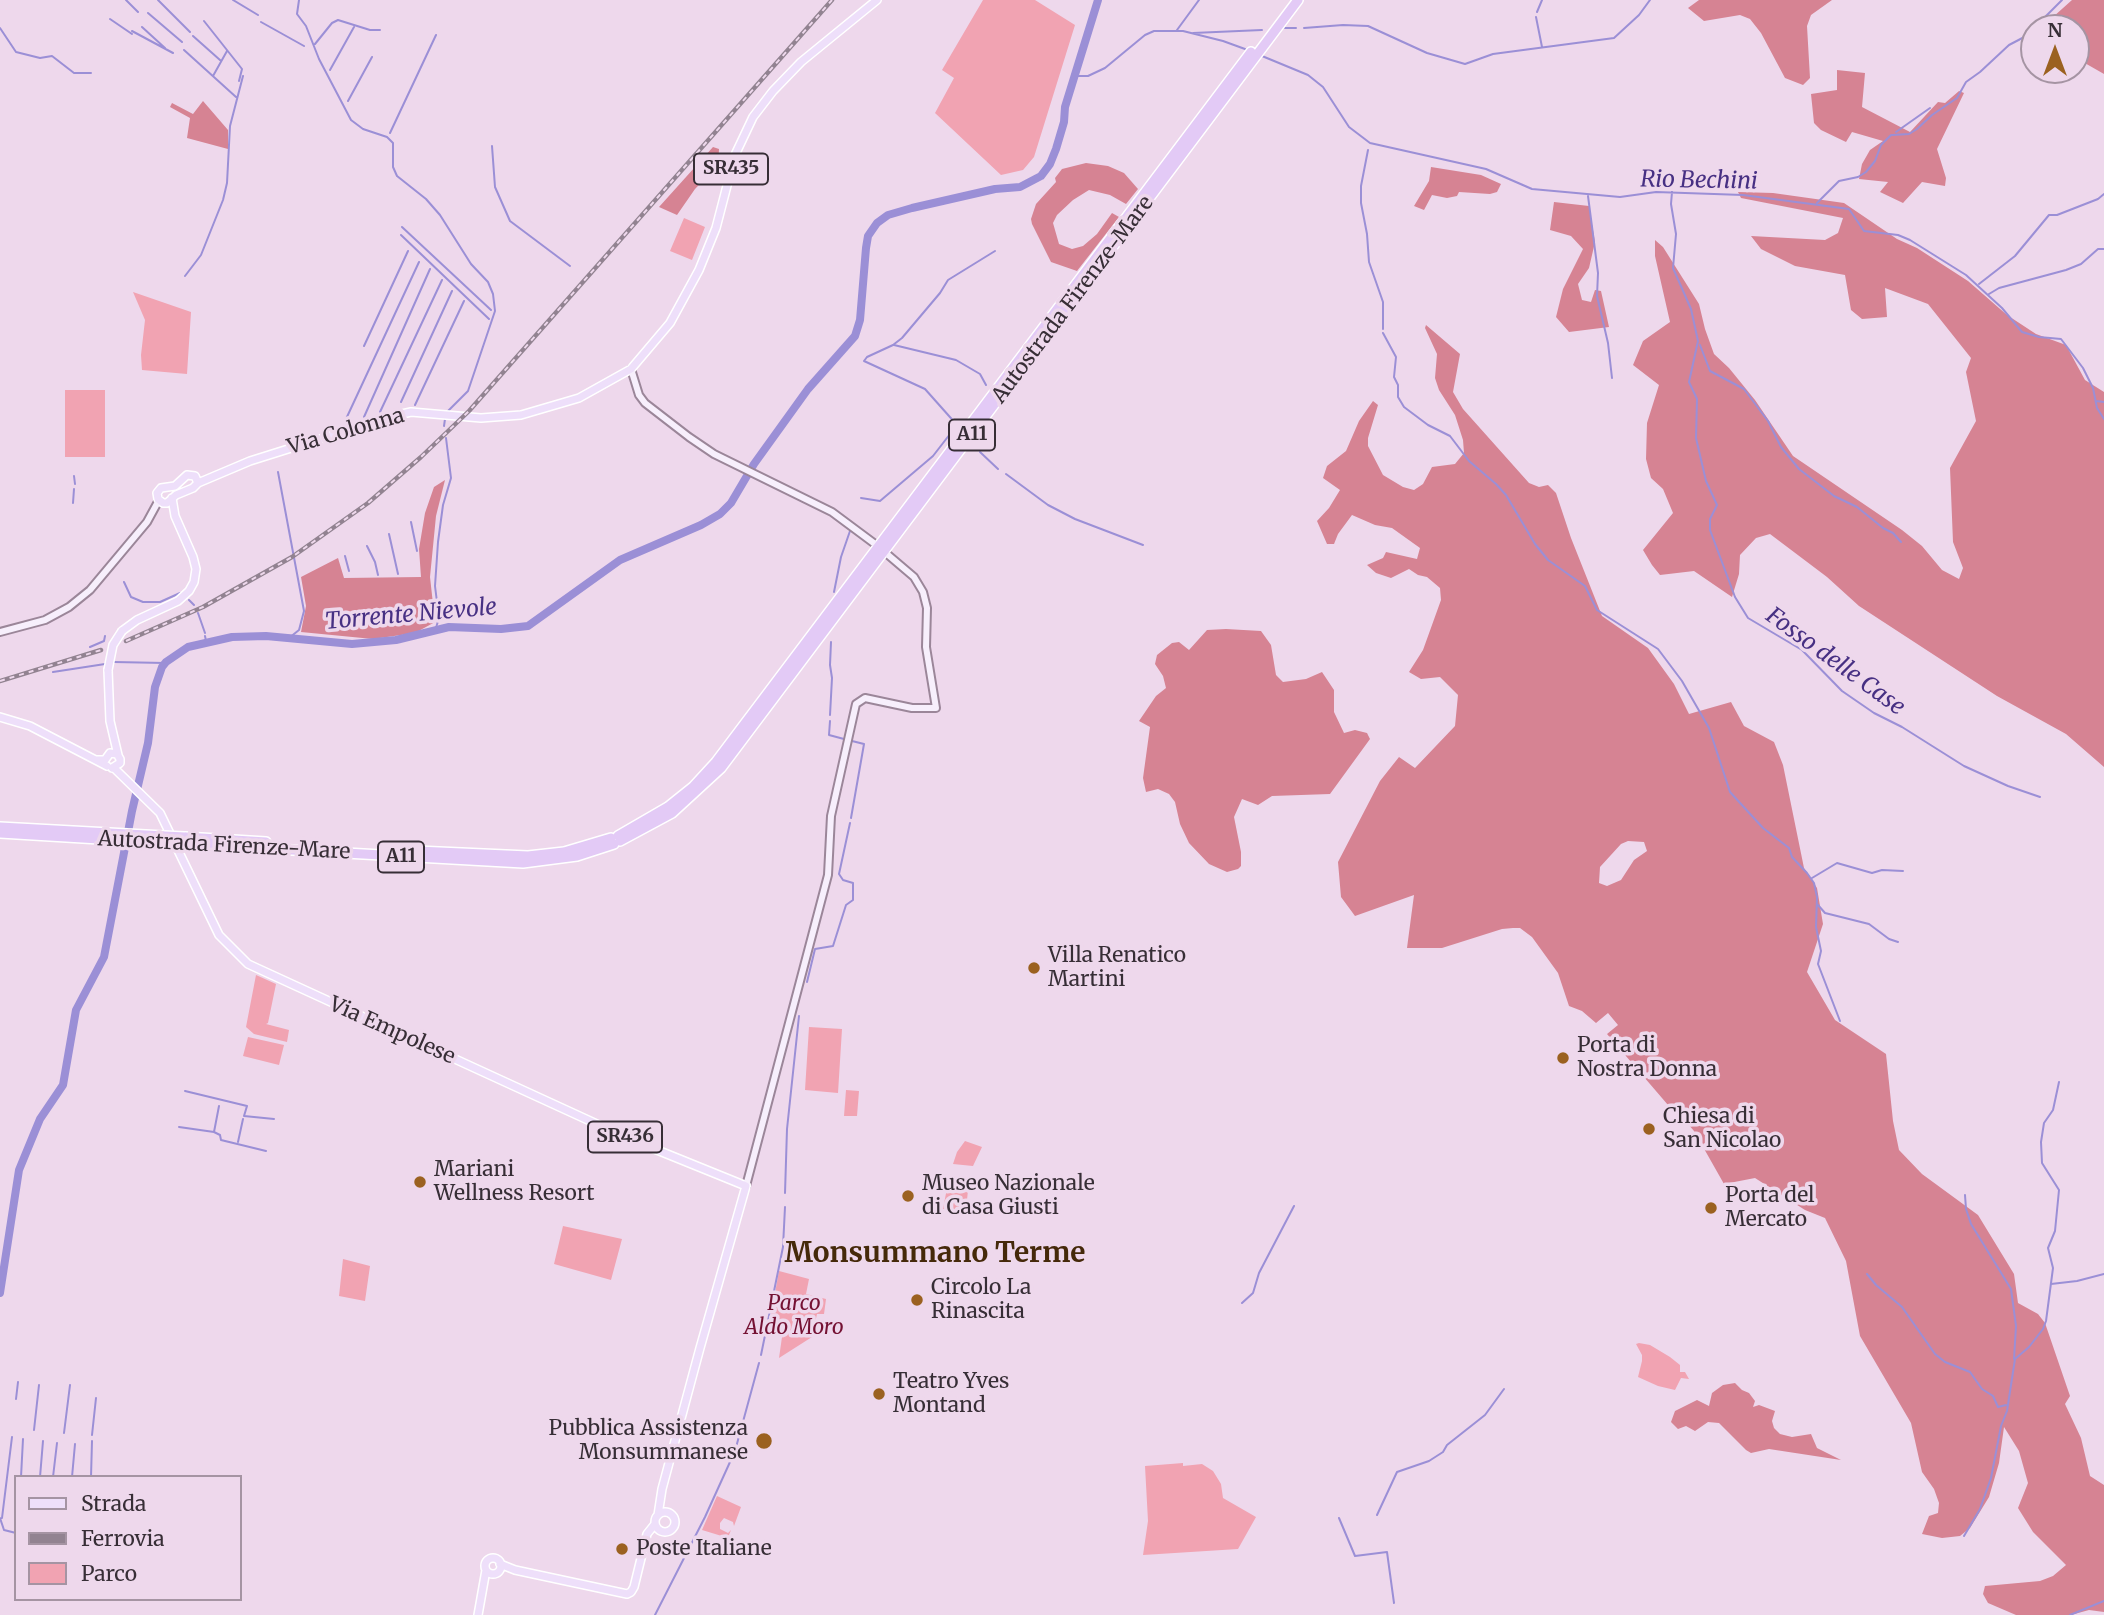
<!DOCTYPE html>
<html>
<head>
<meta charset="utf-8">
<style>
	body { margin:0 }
	#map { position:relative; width:2104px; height:1615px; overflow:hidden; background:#eed8ec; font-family:Merriweather,serif }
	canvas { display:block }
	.legend { position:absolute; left:14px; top:1475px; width:228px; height:126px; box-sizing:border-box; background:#eed8ec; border:2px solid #a594a3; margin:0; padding:9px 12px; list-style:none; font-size:21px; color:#372e36 }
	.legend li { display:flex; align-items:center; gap:14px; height:35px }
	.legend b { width:35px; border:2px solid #a594a3 }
	.north { position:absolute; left:2020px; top:14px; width:70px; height:70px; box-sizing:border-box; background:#eed8ec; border:2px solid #a594a3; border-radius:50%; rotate:0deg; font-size:19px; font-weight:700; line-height:28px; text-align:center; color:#372e36 }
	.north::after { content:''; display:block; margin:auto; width:24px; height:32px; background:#9b6120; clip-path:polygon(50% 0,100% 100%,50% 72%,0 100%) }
</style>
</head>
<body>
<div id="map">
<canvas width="2104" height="1615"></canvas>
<ul class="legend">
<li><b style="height:9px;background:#eedffa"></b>Strada</li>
<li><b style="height:9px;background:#928391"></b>Ferrovia</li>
<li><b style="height:19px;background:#f1a3b2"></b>Parco</li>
</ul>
<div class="north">N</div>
</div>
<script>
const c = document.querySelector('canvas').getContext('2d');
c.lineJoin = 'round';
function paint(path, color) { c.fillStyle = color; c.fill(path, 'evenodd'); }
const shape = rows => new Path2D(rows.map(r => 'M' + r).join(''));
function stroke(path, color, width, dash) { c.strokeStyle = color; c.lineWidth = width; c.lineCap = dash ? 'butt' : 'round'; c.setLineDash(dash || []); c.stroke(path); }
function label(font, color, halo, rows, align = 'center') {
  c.font = font + ' Merriweather,serif'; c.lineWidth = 7; c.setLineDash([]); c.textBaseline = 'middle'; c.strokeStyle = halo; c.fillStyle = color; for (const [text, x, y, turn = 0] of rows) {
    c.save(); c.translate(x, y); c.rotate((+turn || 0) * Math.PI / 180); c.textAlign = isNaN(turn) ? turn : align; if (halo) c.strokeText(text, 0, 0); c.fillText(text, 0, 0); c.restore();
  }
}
const green = shape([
	[983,0,1035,0,1075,25,1034,157,1023,170,1001,175,935,113,954,78,942,70],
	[684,218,705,227,692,260,670,251],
	[133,292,191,312,187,374,142,370,141,355,145,320],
	[65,390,105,390,105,457,65,457],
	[256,975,276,984,268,1023,266,1024,289,1030,287,1042,254,1034,246,1027],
	[809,1027,842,1029,838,1093,805,1090],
	[248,1037,284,1045,279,1065,243,1056],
	[846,1090,859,1091,857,1116,844,1116],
	[965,1141,982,1147,973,1166,953,1164,957,1152],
	[969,1180,966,1210,943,1209,948,1183],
	[563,1226,622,1239,611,1280,554,1264],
	[343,1259,370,1266,365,1301,339,1296],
	[779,1271,809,1279,806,1294,826,1299,824,1314,817,1314,812,1337,779,1358,782,1337,768,1332],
	[1639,1343,1650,1345,1670,1357,1680,1365,1680,1372,1685,1372,1689,1379,1681,1378,1675,1390,1658,1386,1638,1377,1642,1361,1642,1355,1636,1344],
	[1183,1463,1183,1466,1202,1464,1213,1471,1221,1484,1223,1498,1256,1517,1238,1549,1143,1555,1148,1521,1145,1466],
	[717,1496,741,1507,734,1526,733,1522,724,1518,720,1523,720,1529,728,1533,731,1530,729,1535,725,1537,702,1530]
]);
const forest = shape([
	[1699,0,1832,0,1811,15,1807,26,1810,78,1803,85,1785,78,1761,33,1750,19,1740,15,1704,21,1688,8],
	[2072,0,2104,0,2104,74,2076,58,2076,28,2050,28,2049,26,2053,17],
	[1837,70,1865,73,1862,107,1910,132,1938,102,1945,103,1959,91,1964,93,1937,149,1946,178,1945,186,1922,182,1903,203,1880,192,1888,182,1859,179,1862,164,1870,150,1883,141,1852,132,1846,142,1821,130,1814,123,1811,94,1837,90],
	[203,101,228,130,228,149,187,138,190,118,170,107,172,103,193,114],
	[713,147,719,149,718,165,695,189,677,215,659,207],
	[1086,163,1108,166,1124,173,1138,189,1126,204,1110,195,1089,190,1073,200,1057,215,1053,223,1059,244,1072,249,1083,246,1097,234,1112,213,1119,217,1077,271,1051,262,1032,224,1031,219,1036,204,1056,182,1055,178,1062,169],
	[1431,167,1481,175,1501,184,1497,192,1490,194,1459,192,1457,196,1447,198,1432,195,1424,210,1414,206,1429,181],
	[1738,192,1773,193,1844,203,1897,239,1917,248,1968,281,2007,315,2036,334,2066,345,2085,380,2104,392,2104,767,2066,734,1997,696,1859,606,1827,577,1770,534,1756,538,1740,555,1739,574,1732,597,1694,571,1660,575,1652,565,1643,550,1673,513,1663,489,1651,478,1646,459,1647,423,1659,385,1633,365,1643,341,1670,322,1655,256,1655,240,1663,247,1699,304,1705,329,1714,354,1729,368,1755,400,1793,456,1902,530,1922,546,1942,570,1959,579,1963,568,1953,542,1950,468,1976,421,1966,372,1971,358,1928,304,1885,288,1887,317,1862,319,1851,310,1845,275,1795,266,1761,249,1751,236,1825,240,1838,233,1843,218,1741,198],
	[1554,202,1589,206,1595,242,1589,268,1578,284,1582,300,1591,302,1595,290,1601,291,1609,327,1569,332,1556,317,1563,289,1583,249,1571,236,1550,230],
	[1426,325,1460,354,1453,392,1463,409,1529,483,1539,487,1548,485,1556,493,1571,538,1602,616,1648,648,1674,684,1689,714,1731,702,1744,726,1774,742,1783,765,1804,868,1817,888,1823,924,1807,972,1835,1020,1886,1054,1893,1121,1899,1150,1922,1174,1978,1215,2014,1274,2018,1303,2038,1314,2045,1323,2070,1396,2065,1404,2081,1438,2090,1476,2104,1485,2104,1612,2089,1610,2071,1615,2016,1615,1988,1603,1983,1594,1985,1586,2040,1581,2053,1576,2066,1565,2033,1532,2018,1508,2028,1483,2019,1451,2004,1427,1999,1463,1989,1497,1970,1528,1960,1536,1942,1538,1922,1534,1929,1516,1938,1513,1939,1503,1934,1489,1922,1472,1911,1423,1860,1336,1846,1261,1825,1218,1805,1210,1755,1178,1724,1184,1694,1131,1682,1117,1668,1105,1607,1034,1618,1025,1608,1013,1596,1023,1582,1011,1569,1006,1558,973,1532,937,1520,928,1513,928,1502,929,1442,948,1407,948,1414,895,1355,916,1341,897,1338,862,1380,781,1399,757,1415,768,1455,726,1458,695,1440,677,1421,679,1409,672,1423,650,1441,600,1440,588,1427,577,1418,575,1409,569,1391,578,1376,573,1367,565,1383,558,1386,552,1417,559,1420,548,1392,528,1375,525,1352,515,1338,534,1334,544,1327,544,1317,521,1329,508,1340,490,1323,478,1327,466,1346,451,1359,421,1373,401,1378,405,1368,438,1368,446,1383,475,1403,487,1414,490,1423,484,1432,467,1455,464,1464,453,1463,440,1455,415,1439,390,1435,378,1437,354,1425,328],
	[1628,841,1644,842,1647,851,1634,860,1621,880,1607,886,1599,883,1600,867,1621,844],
	[445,480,436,516,430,577,435,622,415,633,373,639,301,632,306,606,301,577,338,558,344,578,421,577,419,549,425,513,434,487],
	[1226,629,1261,631,1271,645,1276,675,1283,682,1306,679,1322,672,1334,690,1334,712,1344,733,1355,730,1367,733,1370,739,1330,794,1272,796,1258,805,1242,799,1234,817,1241,852,1241,866,1238,869,1227,872,1209,864,1189,843,1180,824,1175,802,1169,794,1158,789,1146,792,1143,778,1150,727,1139,721,1156,696,1166,688,1163,676,1155,664,1157,655,1172,643,1179,642,1189,650,1207,630],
	[1735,1383,1742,1390,1749,1393,1755,1401,1753,1407,1759,1405,1775,1411,1772,1421,1774,1428,1780,1434,1792,1437,1811,1434,1817,1448,1841,1460,1769,1449,1751,1453,1746,1450,1719,1423,1708,1422,1695,1431,1686,1426,1678,1429,1671,1422,1675,1411,1697,1400,1709,1406,1712,1393,1723,1385]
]);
const stream = shape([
	[126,0,138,12],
	[158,0,190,32],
	[233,0,258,15],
	[299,0,297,14,306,26,319,59,351,120,363,129,387,137,393,143,393,167,397,176,426,199,440,215,471,264,488,282,493,294,495,311,468,391,447,412],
	[1537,12,1542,0],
	[148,13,182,42],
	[1536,17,1542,47],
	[110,19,132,34],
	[204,21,242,69,239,81],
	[261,22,304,46],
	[142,27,165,48],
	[0,28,16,52,40,58,52,56,74,73,91,73],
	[1285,28,1296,28],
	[1304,28,1343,25,1368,26,1427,53,1465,64,1493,54,1614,38,1639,15,1650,0],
	[2034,28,2062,0],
	[1177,30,1199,0],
	[132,31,173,53],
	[1193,33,1262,30],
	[193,36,220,60],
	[315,44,332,23,338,20,370,30,380,30],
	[184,50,236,97],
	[1262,56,1308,75,1323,87,1349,127,1370,143,1486,169,1532,189,1620,197,1656,192,1743,195,1849,209,1864,231,1898,235,1910,240,1966,275,2002,308,2022,332,2039,337,2061,339,2083,368,2093,388,2097,408,2104,419],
	[330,70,354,27],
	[213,76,227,51],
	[1074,76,1088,76,1105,68,1145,35,1154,31,1183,31,1223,41,1245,49],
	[348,101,372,57],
	[1896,132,1930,108],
	[390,133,436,35],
	[1892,135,1909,134,1917,129,1932,115,1957,98,1966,82,1980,72,2009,45,2030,34,2034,28],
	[492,146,495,187,510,221,570,266],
	[1368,150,1361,186,1361,203,1367,234,1369,262,1383,302,1383,329],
	[1672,192,1671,204,1676,234,1673,268,1691,309,1698,341,1689,382,1697,399,1696,438,1706,481,1717,505,1710,519,1710,530,1735,597,1748,618,1802,650,1842,691,1874,713,1902,727,1964,766,2008,786,2040,797],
	[1588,196,1598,273,1597,296,1608,343,1612,378],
	[1817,203,1839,181,1858,177,1866,172,1875,161,1881,145,1891,135],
	[402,227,491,310],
	[401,235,489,319],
	[185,276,201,255,223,200,227,183,230,126,243,76],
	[1979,284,2015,256,2049,215,2057,215,2098,199,2104,194],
	[1989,294,1999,288,2066,270,2081,264,2098,249,2104,249],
	[1383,333,1396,357,1394,377,1398,385,1398,397,1404,407,1428,425,1450,436,1469,461,1496,484,1506,495,1535,544,1548,560,1585,586,1597,610,1658,649,1682,681,1709,728,1730,792,1763,828,1789,848,1792,857,1807,873,1814,883,1817,897,1816,927,1821,951,1818,964,1840,1021],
	[894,345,956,360,980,374,986,385],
	[1700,345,1710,371,1744,389,1768,421,1781,447,1799,469,1834,496,1857,507,1883,528,1893,533,1901,542],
	[364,346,408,251],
	[2096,401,2104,402],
	[401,402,452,291],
	[415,405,464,301],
	[380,412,442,280],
	[364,417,430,269],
	[346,419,419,262],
	[444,426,445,419],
	[980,452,998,469],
	[278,472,304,611,299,630,289,638],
	[1006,474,1048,505,1075,519,1143,545],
	[74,476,75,484],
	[861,498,880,501,933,456,957,425,925,389,864,361,867,357,893,345,902,338,940,293,948,280,995,251],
	[73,503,74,489],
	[411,522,417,551],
	[389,534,398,574],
	[367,546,375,562,378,575],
	[345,556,349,571],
	[124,582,131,597,143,602,160,602,180,593],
	[834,592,841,557,850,531],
	[189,600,194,605],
	[198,613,205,633],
	[435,631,439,618,435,586,438,542,443,505,451,478,446,438],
	[205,636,206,641],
	[90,647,104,641,105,636],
	[114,662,165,663],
	[53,672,105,664],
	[830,715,832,678,830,665,831,642],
	[830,721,829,735,844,739],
	[851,818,864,744,852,741],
	[1812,878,1837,863,1872,873,1882,870,1903,871],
	[1818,905,1825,913,1869,924,1889,939,1898,942],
	[807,982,815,949,833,946,846,905,853,900,853,883,843,880,839,874,850,823],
	[185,1091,247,1106,244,1116,274,1119],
	[179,1127,214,1132,220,1135,221,1140,266,1151],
	[214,1132,219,1106],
	[238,1142,243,1119],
	[785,1193,787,1129,799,1016],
	[1965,1195,1966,1209,1971,1224,2011,1289,2016,1326,2014,1359],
	[1867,1274,1876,1285,1902,1307,1935,1354,1945,1362,1970,1372,1982,1389,1993,1396,1998,1407,2006,1405],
	[2051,1284,2077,1281,2104,1274],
	[1242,1303,1253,1293,1259,1273,1294,1206],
	[761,1355,783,1247,785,1207],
	[16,1399,18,1382],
	[34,1430,39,1385],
	[64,1433,70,1385],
	[92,1435,96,1398],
	[21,1477,23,1439],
	[40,1477,43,1441],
	[53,1477,57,1443],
	[72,1477,75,1444],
	[91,1477,92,1441],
	[1377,1515,1397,1472,1429,1461,1443,1452,1447,1445,1485,1415,1504,1389],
	[0,1518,4,1530,16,1533],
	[2,1518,12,1437],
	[1339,1518,1355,1556,1387,1552,1394,1603],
	[1964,1536,1980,1509,1991,1478,2001,1426,2007,1411,2015,1359,2029,1347,2043,1329,2046,1321,2053,1268,2048,1248,2055,1231,2059,1190,2042,1163,2041,1142,2044,1123,2053,1110,2059,1082],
	[655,1615,705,1517,735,1451,759,1363],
	[2070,1615,2104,1601]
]);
const river = shape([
	[0,1293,19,1170,40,1119,63,1085,76,1010,104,957,132,811,148,743,155,687,162,667,166,662,188,647,232,637,266,636,352,644,396,640,449,627,501,629,528,626,620,560,701,525,720,514,731,503,754,464,808,389,855,336,860,320,866,248,868,236,877,223,888,215,912,208,995,189,1020,187,1041,176,1050,164,1056,149,1064,122,1065,107,1098,0]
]);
const secondary = shape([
	[631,369,639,395,645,403,689,437,714,454,832,512,875,544],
	[0,632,45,620,69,607,90,590,147,522,159,500],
	[746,1186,828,875,831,816,856,704,865,698,912,708,936,708,926,647,927,608,923,592,914,577,887,554]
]);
const primary = shape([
	[198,483,195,476,187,475,175,486,161,488,157,493,158,499,163,503,167,503,176,495,193,488,198,483,250,461,393,416,411,412,481,418,521,415,579,398,631,369,670,323,699,270,716,228,735,155,753,117,773,91,801,62,877,0],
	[122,631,137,620,178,601,189,591,194,582,196,569,193,557,175,516,172,498],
	[108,670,110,721,118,755],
	[0,717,30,726,107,766],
	[97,760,105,760,110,753,117,754,120,759,120,763,112,768],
	[114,768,160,813,219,935,248,964,625,1137,746,1186,700,1348,662,1489,658,1515],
	'655 1522a10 10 0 1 1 20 0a10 10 0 1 1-20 0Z',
	'485 1566a8 8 0 1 1 16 0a8 8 0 1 1-16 0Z',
	[500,1564,515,1570,627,1594,631,1592,634,1587,647,1534,655,1524],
	[478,1615,486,1570]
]);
const highway = shape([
	[0,827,164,836],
	[0,833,165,843],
	[618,836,668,807,693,787,716,762,1251,52],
	[185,837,266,842],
	[620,841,672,813,721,768,1298,0],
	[186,844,523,863,577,856,614,844],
	[395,850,528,856,564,852,611,838]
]);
const rail = shape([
	[126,641,203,607,292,557,368,503,421,457,469,411,832,0],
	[0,681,101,650]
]);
const primaryBridge = shape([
	[108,670,113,645,122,631]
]);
const highwayBridge = shape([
	[164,836,185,837],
	[165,843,186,844]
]);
const markers = [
	[1034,968,7,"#9b6120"],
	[1563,1058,7,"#9b6120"],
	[1649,1129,7,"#9b6120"],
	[420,1182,7,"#9b6120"],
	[908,1196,7,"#9b6120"],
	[1711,1208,7,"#9b6120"],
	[917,1300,7,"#9b6120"],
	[879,1394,7,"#9b6120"],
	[764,1441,9,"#9b6120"],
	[622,1549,7,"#9b6120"]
];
const shields = [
	[731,169,74],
	[972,435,46],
	[401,857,46],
	[625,1137,74]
];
const shieldNames = [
	["SR435",731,169],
	["A11",972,435],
	["A11",401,857],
	["SR436",625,1137]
];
const streetNames = [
	["Autostrada Firenze-Mare",1073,300,-53],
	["Via Colonna",346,432,-16],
	["Autostrada Firenze-Mare",224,846,3],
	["Via Empolese",392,1031,24]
];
const poiNames = [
	["Villa Renatico",1048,956],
	["Martini",1048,980],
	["Porta di",1577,1046],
	["Nostra Donna",1577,1070],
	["Chiesa di",1663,1117],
	["San Nicolao",1663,1141],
	["Mariani",434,1170],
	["Wellness Resort",434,1194],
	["Museo Nazionale",922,1184],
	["di Casa Giusti",922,1208],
	["Porta del",1725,1196],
	["Mercato",1725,1220],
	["Circolo La",931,1288],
	["Rinascita",931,1312],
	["Teatro Yves",893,1382],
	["Montand",893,1406],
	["Pubblica Assistenza",748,1429,"right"],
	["Monsummanese",748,1453,"right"],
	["Poste Italiane",636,1549]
];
const parkNames = [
	["Parco",794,1304],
	["Aldo Moro",794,1328]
];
const waterNames = [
	["Rio Bechini",1699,181,1],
	["Torrente Nievole",411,615,-5],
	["Fosso delle Case",1835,662,36]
];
const districtNames = [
	["Monsummano Terme",935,1254]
];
paint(green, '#f1a3b2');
paint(forest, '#d68393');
stroke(stream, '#9b8fd6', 2);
stroke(river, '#9b8fd6', 8);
stroke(secondary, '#9b8699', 10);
stroke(primary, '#fff', 10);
stroke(highway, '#fff', 12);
stroke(secondary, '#f7effc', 6);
stroke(primary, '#eedffa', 7);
stroke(highway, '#e3caf6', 9);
stroke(rail, '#928391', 4.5);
stroke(rail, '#eed8ec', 2, [5]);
stroke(primaryBridge, '#fff', 10, []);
stroke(highwayBridge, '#fff', 12, []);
stroke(primaryBridge, '#eedffa', 7);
stroke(highwayBridge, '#e3caf6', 9);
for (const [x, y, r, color] of markers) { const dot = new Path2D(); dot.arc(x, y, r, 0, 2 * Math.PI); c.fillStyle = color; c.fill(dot); stroke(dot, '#eed8ec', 2.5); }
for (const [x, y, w] of shields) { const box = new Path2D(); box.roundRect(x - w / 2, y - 15.5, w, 31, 5); c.fillStyle = '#eed8ec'; c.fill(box); stroke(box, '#372e36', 2); }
label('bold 19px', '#372e36', null, shieldNames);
label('21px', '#372e36', '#eed8ec', streetNames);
label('21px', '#372e36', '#eed8ec', poiNames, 'left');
label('italic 21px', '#741133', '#eed8ec', parkNames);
label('italic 23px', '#473083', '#eed8ec', waterNames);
label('bold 28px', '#45290a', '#eed8ec', districtNames);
</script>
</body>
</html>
